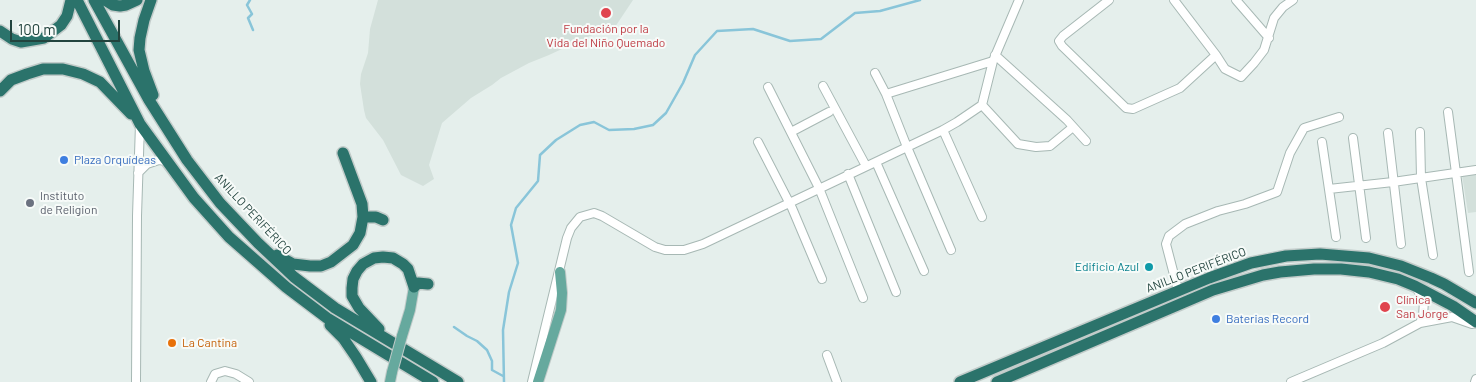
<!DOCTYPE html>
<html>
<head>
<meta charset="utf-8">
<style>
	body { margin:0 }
	#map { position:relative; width:1476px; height:382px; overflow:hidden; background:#e5efec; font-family:Barlow,sans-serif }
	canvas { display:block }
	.scale { position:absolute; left:10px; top:20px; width:110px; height:22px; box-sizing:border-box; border:2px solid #22443e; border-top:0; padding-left:6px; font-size:15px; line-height:18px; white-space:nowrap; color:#22443e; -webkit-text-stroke:4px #f7fbf9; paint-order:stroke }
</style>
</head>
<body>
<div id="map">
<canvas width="1476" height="382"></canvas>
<div class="scale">100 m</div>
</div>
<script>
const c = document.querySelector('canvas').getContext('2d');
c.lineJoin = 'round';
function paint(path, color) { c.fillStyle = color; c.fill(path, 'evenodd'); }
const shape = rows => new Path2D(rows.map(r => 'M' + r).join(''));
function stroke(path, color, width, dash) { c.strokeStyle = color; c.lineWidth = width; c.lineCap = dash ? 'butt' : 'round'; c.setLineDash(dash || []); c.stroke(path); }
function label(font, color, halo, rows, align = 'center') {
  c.font = font + ' Barlow,sans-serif'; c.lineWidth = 4; c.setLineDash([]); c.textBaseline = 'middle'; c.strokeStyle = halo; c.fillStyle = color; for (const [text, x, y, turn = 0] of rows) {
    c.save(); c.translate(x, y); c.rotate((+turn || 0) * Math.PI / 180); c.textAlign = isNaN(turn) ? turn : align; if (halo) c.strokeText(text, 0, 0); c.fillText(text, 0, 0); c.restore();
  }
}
const built = shape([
	[378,0,633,0,615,27,609,30,603,30,549,55,529,63,501,78,492,85,471,98,442,123,429,165,434,179,423,186,401,175,383,140,366,118,364,110,360,84,361,74,368,53,370,29],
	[1476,173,1476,212,1468,213,1462,175]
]);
const stream = shape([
	[250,0,247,5,252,14,248,18,253,30],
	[454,327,467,336,477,341,487,350,492,361,492,370,503,376],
	[504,382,503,330,509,292,518,263,511,225,516,208,538,181,540,155,556,140,580,125,594,122,609,130,634,129,653,125,666,113,683,83,695,55,717,31,753,29,790,41,821,39,855,13,880,11,920,0]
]);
const minor = shape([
	[1109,0,1063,36,1059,41,1062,46,1126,108,1133,109,1180,88,1216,55],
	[1174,0,1216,55,1225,69,1241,77,1254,63,1264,50,1274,18,1283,7,1293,0],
	[1236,0,1269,38],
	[995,55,1067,120,1086,141],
	[875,73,886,94,907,147,951,250],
	[823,86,866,166],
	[768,87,819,188,863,298],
	[886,94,993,61],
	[982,105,1018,144,1036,147,1050,146,1073,127],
	[1448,112,1469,272],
	[943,130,982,217],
	[791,132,829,112],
	[1420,132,1421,178,1433,255],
	[1388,133,1401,244],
	[1353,138,1366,238],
	[758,142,792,208,822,279],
	[1322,142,1336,237],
	[876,162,924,271],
	[138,173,147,164,159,160,166,161],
	[848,174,896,292],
	[1329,189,1393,182,1476,170],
	[1416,287,1424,301,1423,316,1420,323],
	[1178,290,1166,244,1169,236,1185,224,1218,211,1245,204,1277,192,1290,153,1304,128,1339,117],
	[827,355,837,382],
	[136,382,137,216,140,124],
	[211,382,215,374,225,371,236,374,249,382],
	[532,382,567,238,571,228,580,217,594,213,602,216,655,247,665,250,684,250,703,244,943,130,957,122,982,105,993,61,1019,0],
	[1291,382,1383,343,1420,323,1452,317,1472,324],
	[1475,382,1476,379]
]);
const major = shape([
	[402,336,410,310,414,287],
	[390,382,392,372],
	[538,382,561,310,562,293,560,272]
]);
const highway = shape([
	[77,0,140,124,194,198,229,237,286,287,327,318,433,382],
	[94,0,149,100,187,160,220,203,258,243,294,277,335,308,458,382],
	[105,0,113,5,120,6,126,5,137,0],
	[151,0,144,20,140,38,139,50,144,71,153,95],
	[0,31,12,39,21,42,44,38,61,25,67,16,71,0],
	[0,91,11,80,27,74,43,69,63,69,83,74,100,82,131,114],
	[363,217,376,217,383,220],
	[277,255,293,264,310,266,321,266,331,262,353,245,360,233,363,217,362,204,343,153],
	[330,325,343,338,356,357,371,382],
	[379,329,359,308,352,296,352,288,353,279,357,271,363,264,374,258,383,257,393,258,403,264,408,269,414,287,418,283,428,284],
	[960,382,1209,278,1251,263,1286,256,1320,254,1369,258,1401,266,1431,278,1444,284,1476,303],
	[997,382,1213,290,1263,275,1280,272,1314,269,1341,269,1369,272,1398,279,1415,286,1453,306,1476,322]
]);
const majorBridge = shape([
	[392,372,402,336]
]);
const markers = [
	[606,13,6,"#e0444e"],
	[64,160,5,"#3f7fe0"],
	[30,203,5,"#6b7280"],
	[1149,267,5,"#0f9aa8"],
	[1385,307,6,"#e0444e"],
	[1216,319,5,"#3f7fe0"],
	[172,343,5,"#e8710a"]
];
const healthNames = [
	["Fundación por la",606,29],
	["Vida del Niño Quemado",606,43],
	["Clínica",1396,300,"left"],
	["San Jorge",1396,314,"left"]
];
const shopNames = [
	["Plaza Orquídeas",74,160],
	["Baterias Record",1226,319]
];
const worshipNames = [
	["Instituto",40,196],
	["de Religion",40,210]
];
const streetNames = [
	["ANILLO PERIFÉRICO",253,214,47],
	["ANILLO PERIFÉRICO",1196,270,-21]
];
const cultureNames = [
	["Edificio Azul",1139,267]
];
const foodNames = [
	["La Cantina",182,343]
];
paint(built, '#d3e0db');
stroke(stream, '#89c5d9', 2.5);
stroke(minor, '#a7b8b4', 10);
stroke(major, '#c1cbc9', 12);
stroke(highway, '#c1cbc9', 14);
stroke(minor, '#fff', 8);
stroke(major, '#66a99e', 10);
stroke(highway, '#2b736b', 11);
stroke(majorBridge, '#c1cbc9', 12, []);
stroke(majorBridge, '#66a99e', 10);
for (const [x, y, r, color] of markers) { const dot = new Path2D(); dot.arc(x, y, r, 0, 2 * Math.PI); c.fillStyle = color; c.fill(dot); stroke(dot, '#f7fbf9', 2); }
label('12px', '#be3a42', '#f7fbf9', healthNames);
label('12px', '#366cbe', '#f7fbf9', shopNames, 'left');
label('12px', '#5b616d', '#f7fbf9', worshipNames, 'left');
label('12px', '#22443e', '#f7fbf9', streetNames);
label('12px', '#0d838f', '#f7fbf9', cultureNames, 'right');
label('12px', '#c56008', '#f7fbf9', foodNames, 'left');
</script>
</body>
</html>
